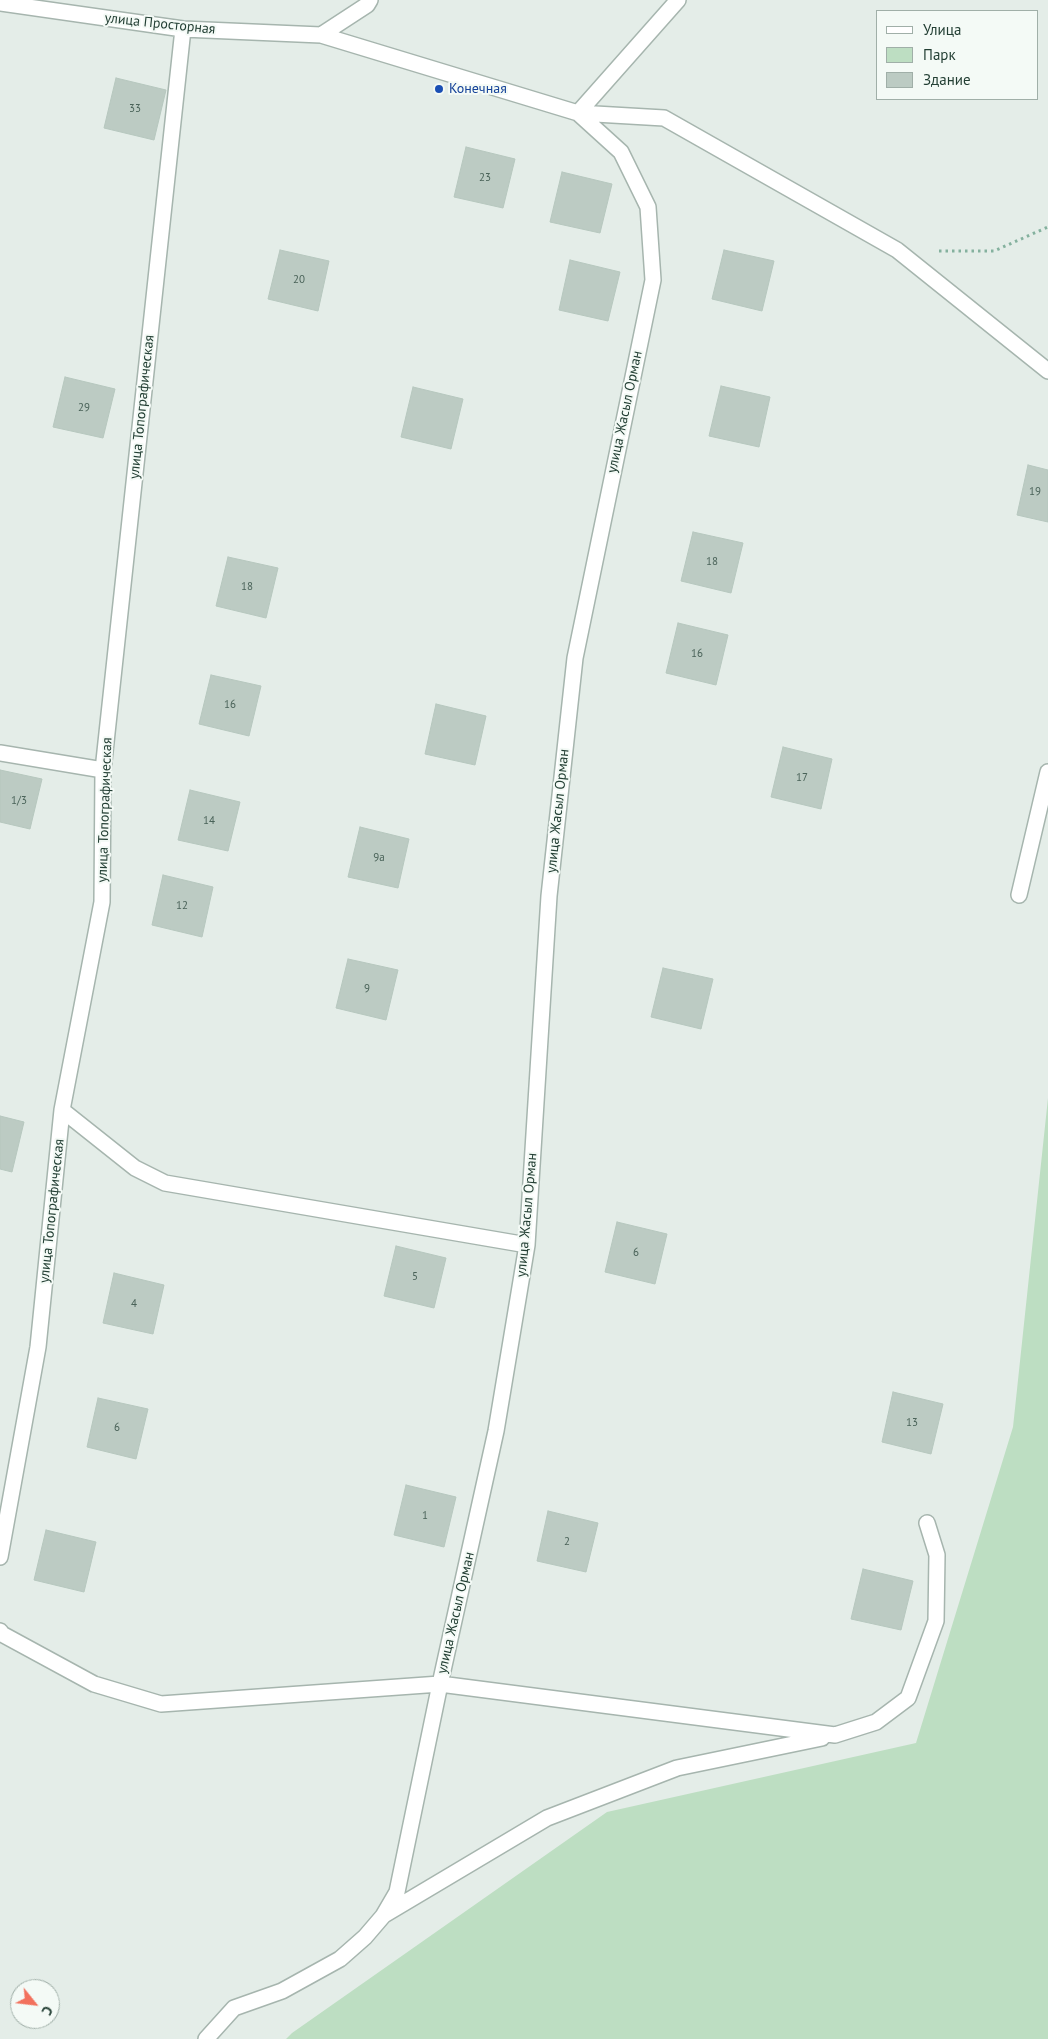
<!DOCTYPE html>
<html>
<head>
<meta charset="utf-8">
<style>
	body { margin:0 }
	#map { position:relative; width:1048px; height:2039px; overflow:hidden; background:#e4ede8; font-family:"PT Sans",sans-serif }
	canvas { display:block }
	.legend { position:absolute; left:876px; top:10px; width:162px; height:90px; box-sizing:border-box; background:#f4faf6; border:1px solid #a0afa8; margin:0; padding:6px 9px; list-style:none; font-size:15px; color:#233f34 }
	.legend li { display:flex; align-items:center; gap:10px; height:25px }
	.legend b { width:25px; border:1px solid #a0afa8 }
	.north { position:absolute; left:10px; top:1979px; width:50px; height:50px; box-sizing:border-box; background:#f4faf6; border:1px solid #a0afa8; border-radius:50%; rotate:119deg; font-size:14px; font-weight:700; line-height:20px; text-align:center; color:#233f34 }
	.north::after { content:''; display:block; margin:auto; width:18px; height:22px; background:#f2715d; clip-path:polygon(50% 0,100% 100%,50% 72%,0 100%) }
</style>
</head>
<body>
<div id="map">
<canvas width="1048" height="2039"></canvas>
<ul class="legend">
<li><b style="height:6px;background:#fff"></b>Улица</li>
<li><b style="height:14px;background:#bddec2"></b>Парк</li>
<li><b style="height:14px;background:#bccbc3"></b>Здание</li>
</ul>
<div class="north">С</div>
</div>
<script>
const c = document.querySelector('canvas').getContext('2d');
c.lineJoin = 'round';
function paint(path, color) { c.fillStyle = color; c.fill(path, 'evenodd'); }
const shape = rows => new Path2D(rows.map(r => 'M' + r).join(''));
function stroke(path, color, width, dash) { c.strokeStyle = color; c.lineWidth = width; c.lineCap = dash ? 'butt' : 'round'; c.setLineDash(dash || []); c.stroke(path); }
function label(font, color, halo, rows, align = 'center') {
  c.font = font + ' "PT Sans",sans-serif'; c.lineWidth = 4; c.setLineDash([]); c.textBaseline = 'middle'; c.strokeStyle = halo; c.fillStyle = color; for (const [text, x, y, turn = 0] of rows) {
    c.save(); c.translate(x, y); c.rotate((+turn || 0) * Math.PI / 180); c.textAlign = isNaN(turn) ? turn : align; if (halo) c.strokeText(text, 0, 0); c.fillText(text, 0, 0); c.restore();
  }
}
const green = shape([
	[1048,1098,1048,2039,286,2039,292,2033,607,1812,916,1743,1013,1427]
]);
const building = shape([
	[116,78,166,90,154,140,104,128,116,78],
	[466,147,515,159,503,208,454,197,466,147],
	[562,172,612,184,600,233,550,222,562,172],
	[280,250,329,261,318,311,268,299,280,250],
	[724,250,774,261,762,311,712,299,724,250],
	[570,260,620,272,608,321,559,310,570,260],
	[65,377,115,389,103,438,53,427,65,377],
	[721,386,770,397,759,447,709,436,721,386],
	[413,387,463,399,451,449,401,437,413,387],
	[1028,465,1048,470,1048,522,1017,515,1028,465],
	[693,532,743,543,731,593,681,581,693,532],
	[228,557,278,568,266,618,216,606,228,557],
	[678,623,728,635,716,685,666,673,678,623],
	[211,675,261,686,249,736,199,724,211,675],
	[436,704,486,716,475,765,425,754,436,704],
	[783,747,832,759,821,809,771,797,783,747],
	[0,770,42,779,30,829,0,822,0,770],
	[190,790,240,802,228,851,178,840,190,790],
	[360,827,409,839,398,888,348,877,360,827],
	[163,875,213,887,202,937,152,925,163,875],
	[348,959,398,970,386,1020,336,1008,348,959],
	[663,968,713,979,701,1029,651,1017,663,968],
	[0,1116,24,1122,12,1172,0,1169,0,1116],
	[617,1222,667,1234,655,1284,605,1272,617,1222],
	[396,1246,446,1258,434,1308,384,1296,396,1246],
	[114,1273,164,1285,153,1334,103,1323,114,1273],
	[893,1392,943,1404,931,1454,882,1442,893,1392],
	[98,1398,148,1409,136,1459,87,1447,98,1398],
	[406,1485,456,1497,444,1547,394,1535,406,1485],
	[548,1511,598,1523,586,1572,537,1561,548,1511],
	[46,1530,96,1542,84,1592,34,1580,46,1530],
	[863,1569,913,1581,901,1630,851,1619,863,1569]
]);
const path = shape([
	[939,251,994,251,1048,227]
]);
const minor = shape([
	[0,3,183,29,321,35,578,113,664,118,897,250,1048,371],
	[321,35,367,5,370,0],
	[0,753,103,770],
	[1019,895,1048,772],
	[62,1110,135,1168,165,1183,527,1245],
	[0,1557,38,1347,62,1110,102,902,103,770,183,29],
	[0,1631,2,1634,94,1684,161,1704,440,1684,835,1735,876,1722,908,1698,936,1621,937,1555,927,1523],
	[384,1915,547,1818,677,1768,822,1738],
	[206,2039,234,2008,282,1991,340,1959,365,1937,383,1916,397,1892,440,1684,496,1431,527,1245,549,896,575,658,653,280,648,207,621,152,578,113,678,0]
]);
const markers = [
	[439,89,5,"#1a4fb4"]
];
const numberNames = [
	["33",135,109],
	["23",485,178],
	["20",299,280],
	["29",84,408],
	["19",1035,492],
	["18",712,562],
	["18",247,587],
	["16",697,654],
	["16",230,705],
	["17",802,778],
	["1/3",19,801],
	["14",209,821],
	["9а",379,858],
	["12",182,906],
	["9",367,989],
	["6",636,1253],
	["5",415,1277],
	["4",134,1304],
	["13",912,1423],
	["6",117,1428],
	["1",425,1516],
	["2",567,1542]
];
const streetNames = [
	["улица Просторная",160,24,6],
	["улица Топографическая",142,407,-84],
	["улица Жасыл Орман",625,412,-78],
	["улица Топографическая",105,810,-88],
	["улица Жасыл Орман",558,811,-84],
	["улица Топографическая",52,1211,-84],
	["улица Жасыл Орман",527,1215,-85],
	["улица Жасыл Орман",456,1613,-77]
];
const transitNames = [
	["Конечная",449,89]
];
paint(green, '#bddec2');
paint(building, '#bccbc3');
stroke(building, '#b6c7be', 1);
stroke(minor, '#a6b5ae', 18);
stroke(path, '#84b19e', 3, [2.5, 4]);
stroke(minor, '#fff', 15);
for (const [x, y, r, color] of markers) { const dot = new Path2D(); dot.arc(x, y, r, 0, 2 * Math.PI); c.fillStyle = color; c.fill(dot); stroke(dot, '#f4faf6', 2); }
label('11px', '#496258', null, numberNames);
label('14px', '#233f34', '#f4faf6', streetNames);
label('14px', '#164399', '#f4faf6', transitNames, 'left');
</script>
</body>
</html>
